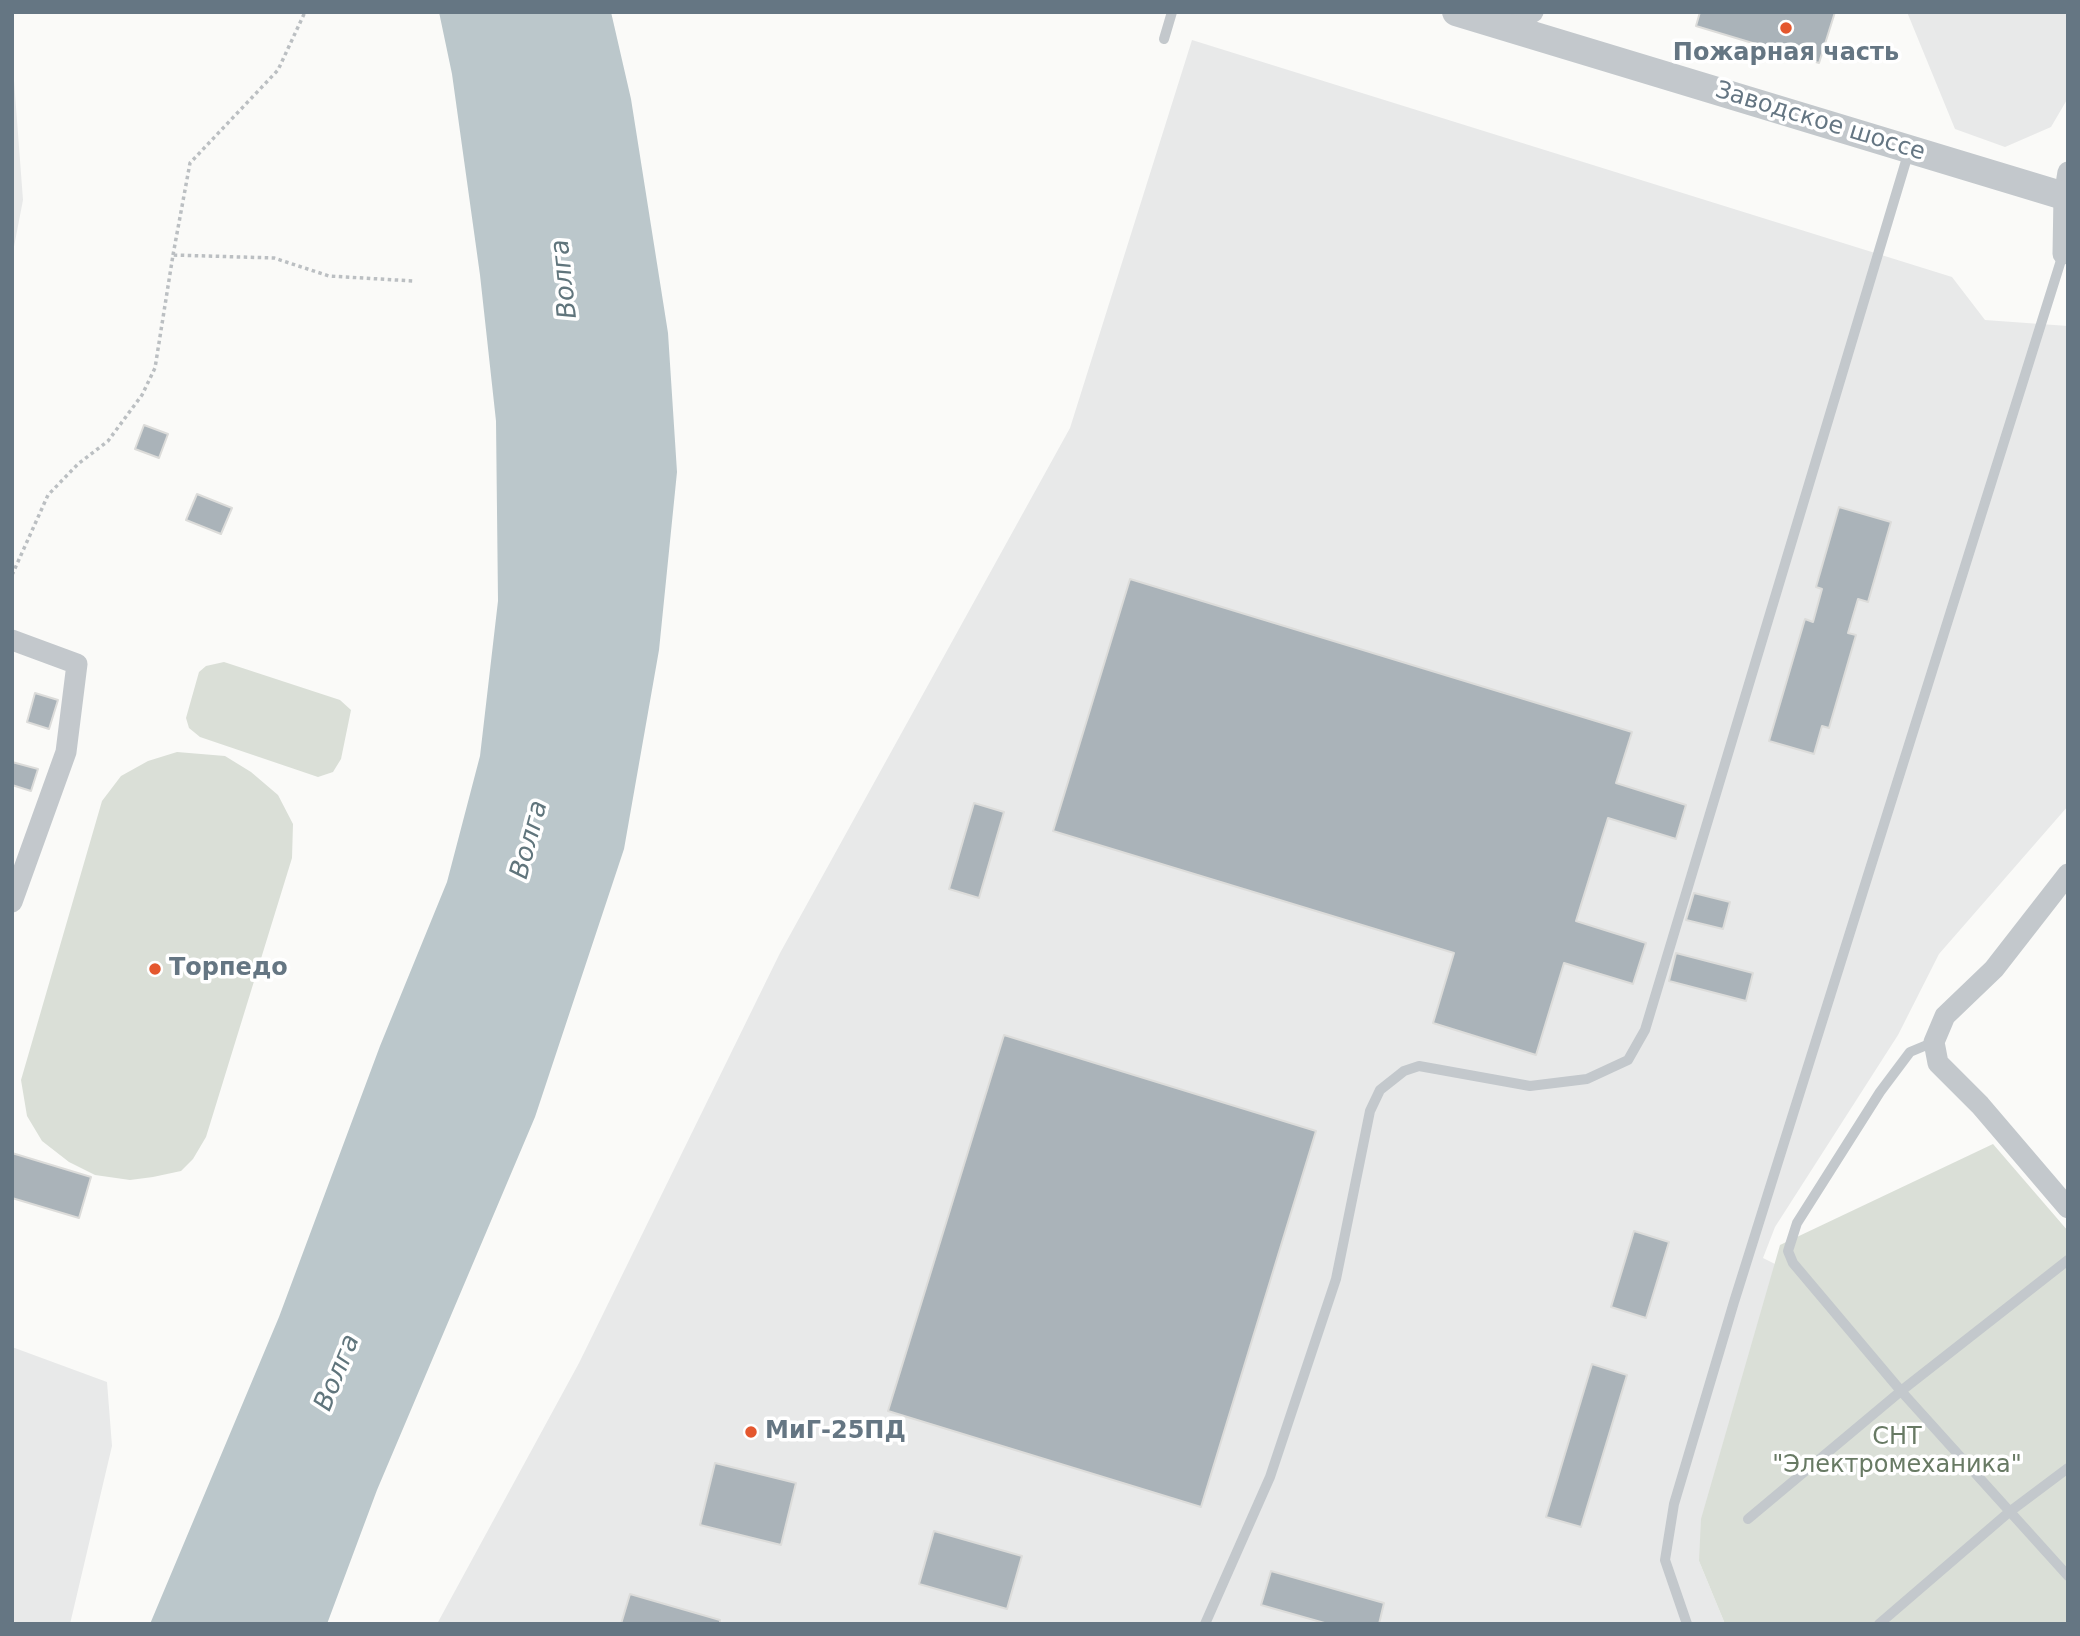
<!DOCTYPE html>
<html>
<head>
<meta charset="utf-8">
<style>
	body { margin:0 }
	#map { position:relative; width:2080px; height:1636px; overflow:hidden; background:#fafaf8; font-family:"DejaVu Sans",sans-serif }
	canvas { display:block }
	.frame { position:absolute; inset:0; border:14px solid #657683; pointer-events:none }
</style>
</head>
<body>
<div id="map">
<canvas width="2080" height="1636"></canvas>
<div class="frame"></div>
</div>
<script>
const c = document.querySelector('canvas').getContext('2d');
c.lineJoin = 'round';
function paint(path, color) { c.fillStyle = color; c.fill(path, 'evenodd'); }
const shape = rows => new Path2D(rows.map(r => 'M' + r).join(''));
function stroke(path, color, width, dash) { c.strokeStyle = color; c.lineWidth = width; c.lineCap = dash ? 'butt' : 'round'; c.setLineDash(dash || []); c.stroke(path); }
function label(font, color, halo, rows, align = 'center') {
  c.font = font + ' "DejaVu Sans",sans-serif'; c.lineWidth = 7; c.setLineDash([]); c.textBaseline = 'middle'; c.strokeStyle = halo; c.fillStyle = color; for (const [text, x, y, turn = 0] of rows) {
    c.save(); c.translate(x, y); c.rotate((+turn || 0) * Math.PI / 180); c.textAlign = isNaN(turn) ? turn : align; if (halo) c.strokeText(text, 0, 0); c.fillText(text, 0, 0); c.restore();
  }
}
const built = shape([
	[1907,12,2068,12,2068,98,2051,127,2005,147,1955,129],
	[1192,40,1952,277,1985,320,2068,326,2068,806,1939,954,1898,1035,1775,1227,1763,1258,1775,1264,1699,1561,1725,1624,437,1624,579,1363,780,953,1070,428],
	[12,54,23,200,12,257],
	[12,1347,107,1382,112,1446,70,1624,12,1624]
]);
const green = shape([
	[224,662,340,700,351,710,341,759,333,772,318,777,200,737,189,728,186,718,199,672,206,666],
	[177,752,225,756,251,772,278,795,293,824,292,858,206,1137,193,1159,181,1171,153,1177,130,1180,95,1175,69,1162,42,1141,27,1116,21,1080,102,801,121,776,148,761],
	[1993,1144,2068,1231,2068,1624,1725,1624,1699,1561,1701,1519,1780,1245]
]);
const water = shape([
	[439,12,611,12,631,99,668,333,677,472,659,650,624,849,535,1117,377,1490,327,1624,150,1624,279,1317,380,1046,447,882,480,756,498,601,496,421,480,275,452,74]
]);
const building = shape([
	[1700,12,1835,12,1819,63,1696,26,1700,12],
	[144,425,168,434,159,458,135,449,144,425],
	[197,494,232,508,221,534,186,520,197,494],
	[1839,507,1891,522,1868,602,1858,599,1848,633,1856,635,1829,728,1822,726,1814,754,1769,741,1805,619,1813,622,1822,589,1816,587,1839,507],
	[1130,579,1632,732,1616,783,1686,805,1676,839,1608,818,1576,921,1646,943,1633,984,1564,963,1536,1055,1433,1023,1454,953,1053,831,1130,579],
	[35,693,58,700,49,729,27,722,35,693],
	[12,762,38,769,31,791,12,785,12,762],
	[974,803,1004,812,979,898,949,889,974,803],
	[1694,893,1730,902,1723,929,1686,920,1694,893],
	[1676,953,1753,973,1746,1001,1669,981,1676,953],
	[1004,1035,1316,1131,1201,1507,888,1411,1004,1035],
	[12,1153,91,1177,79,1218,12,1198,12,1153],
	[1634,1231,1669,1242,1646,1318,1611,1307,1634,1231],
	[1592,1364,1627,1375,1581,1527,1546,1517,1592,1364],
	[715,1463,796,1483,781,1545,700,1525,715,1463],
	[934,1531,1022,1556,1007,1609,919,1584,934,1531],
	[1271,1571,1384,1603,1379,1624,1328,1624,1261,1605,1271,1571],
	[630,1594,720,1620,720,1624,621,1624,630,1594]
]);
const path = shape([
	[173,255,190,163,278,70,305,12],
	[12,575,48,495,78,464,108,441,142,395,155,368,173,255,274,258,329,276,413,281]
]);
const service = shape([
	[1164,39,1172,12],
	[1934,1042,1910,1052,1880,1092,1797,1223,1788,1251,1793,1263,1901,1391,2068,1576],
	[1748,1519,1901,1391,2068,1260],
	[1205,1624,1270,1477,1336,1279,1370,1111,1380,1090,1404,1071,1419,1066,1530,1086,1587,1079,1628,1060,1645,1030,1909,151],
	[1687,1624,1665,1560,1674,1504,1734,1302,2063,254],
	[1879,1624,2008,1513,2068,1468]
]);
const minor = shape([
	[1505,27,1533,12],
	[2063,254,2064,196,2068,172],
	[12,640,77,664,66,752,12,902],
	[2068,874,1994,969,1945,1016,1934,1042,1938,1063,1980,1105,2068,1208]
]);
const tertiary = shape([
	[1456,12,2064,196]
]);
const markers = [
	[1786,28,7,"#e4572e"],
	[155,969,7,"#e4572e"],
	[751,1432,7,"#e4572e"]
];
const poiNames = [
	["Пожарная часть",1786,54,"center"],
	["Торпедо",169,969],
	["МиГ-25ПД",765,1432]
];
const streetNames = [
	["Заводское шоссе",1820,122,17]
];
const parkNames = [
	["СНТ",1897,1438],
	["\"Электромеханика\"",1897,1466]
];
const waterNames = [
	["Волга",565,279,-96],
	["Волга",530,840,-75],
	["Волга",338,1373,-68]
];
paint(built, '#e8e9e9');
paint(green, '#dadfd7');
paint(water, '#bbc7cb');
paint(building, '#aab3b9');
stroke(building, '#dcdcda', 2);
stroke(path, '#bbbfc2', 3.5, [3.5, 3.5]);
stroke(service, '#c3c8cc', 10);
stroke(minor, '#c3c8cc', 21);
stroke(tertiary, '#c3c8cc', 28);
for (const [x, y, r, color] of markers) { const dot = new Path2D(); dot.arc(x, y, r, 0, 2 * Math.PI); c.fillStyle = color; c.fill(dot); stroke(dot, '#fff', 2.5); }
label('bold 24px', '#657683', '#fff', poiNames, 'left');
label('24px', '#657683', '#fff', streetNames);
label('24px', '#687a64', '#fff', parkNames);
label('italic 26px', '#60757c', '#fff', waterNames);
</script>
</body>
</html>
